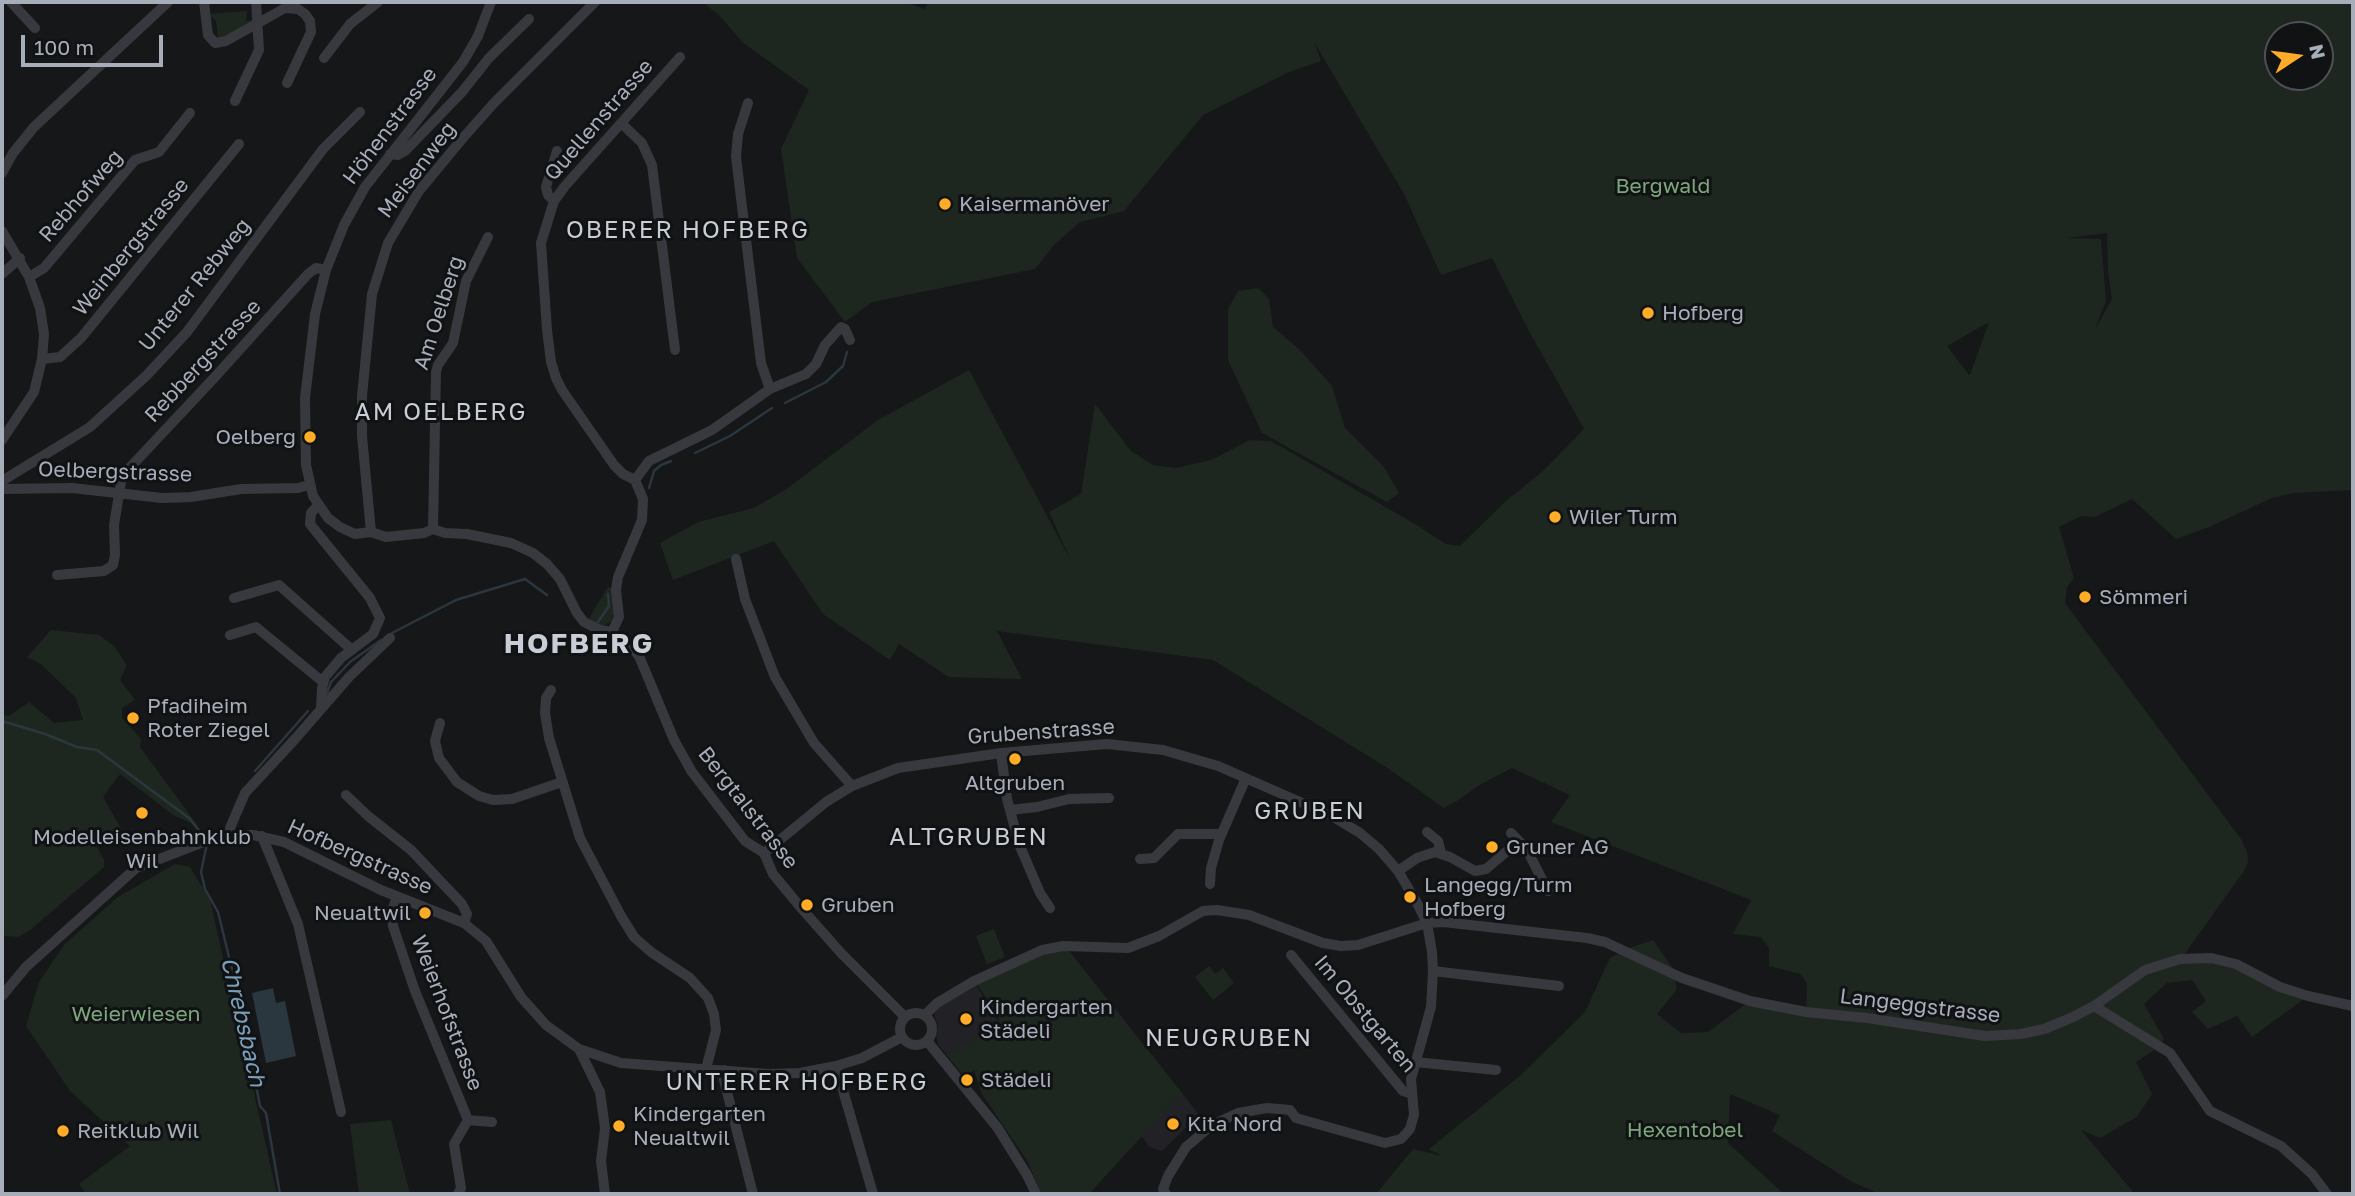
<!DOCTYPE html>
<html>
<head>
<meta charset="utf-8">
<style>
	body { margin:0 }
	#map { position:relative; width:2355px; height:1196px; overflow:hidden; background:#161719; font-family:"Golos Text",sans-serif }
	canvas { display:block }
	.frame { position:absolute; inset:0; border:4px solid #a7aeba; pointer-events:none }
	.north { position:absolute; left:2264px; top:21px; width:70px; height:70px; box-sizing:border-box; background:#111214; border:2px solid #4d5056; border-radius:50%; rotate:77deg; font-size:19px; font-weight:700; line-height:28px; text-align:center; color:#a7aeba }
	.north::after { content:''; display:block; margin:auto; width:24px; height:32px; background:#ffac28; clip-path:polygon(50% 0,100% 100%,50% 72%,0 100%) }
	.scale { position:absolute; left:21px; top:35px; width:142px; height:32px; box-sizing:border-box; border:4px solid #a7aeba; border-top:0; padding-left:9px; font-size:21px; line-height:24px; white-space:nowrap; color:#a7aeba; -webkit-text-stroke:5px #111214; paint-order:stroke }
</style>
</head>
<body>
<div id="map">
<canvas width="2355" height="1196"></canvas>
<div class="frame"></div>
<div class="north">N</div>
<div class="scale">100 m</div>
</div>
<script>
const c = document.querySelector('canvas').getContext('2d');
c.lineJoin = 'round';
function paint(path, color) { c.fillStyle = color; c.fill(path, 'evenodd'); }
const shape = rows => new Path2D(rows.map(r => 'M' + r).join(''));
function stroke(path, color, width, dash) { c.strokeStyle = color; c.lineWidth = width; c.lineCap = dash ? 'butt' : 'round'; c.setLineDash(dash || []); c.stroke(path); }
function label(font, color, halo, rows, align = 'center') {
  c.font = font + ' "Golos Text",sans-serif'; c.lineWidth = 6; c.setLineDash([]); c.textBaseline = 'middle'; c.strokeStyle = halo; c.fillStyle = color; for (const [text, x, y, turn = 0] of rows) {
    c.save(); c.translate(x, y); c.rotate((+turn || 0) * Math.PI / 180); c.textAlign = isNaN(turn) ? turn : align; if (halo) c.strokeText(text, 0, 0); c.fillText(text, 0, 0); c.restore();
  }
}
const built = shape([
	[975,983,998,1021,997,1024,993,1028,946,1054,939,1046,936,1036,938,1027,934,1013,935,1009],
	[1183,1094,1199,1115,1162,1151,1149,1147,1142,1136]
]);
const green = shape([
	[702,2,905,2,925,9,928,2,2353,2,2353,490,2293,493,2272,498,2209,527,2176,539,2132,499,2095,517,2081,516,2059,527,2074,578,2067,587,2065,603,2241,839,2247,852,2248,862,2244,871,2181,959,2211,958,2308,996,2252,1037,2237,1016,2208,1029,2192,1012,2206,1001,2192,980,2167,983,2144,1004,2164,1039,2159,1047,2136,1062,2152,1094,2137,1117,2100,1138,2081,1130,2135,1194,1881,1194,1852,1182,1772,1131,1780,1115,1730,1094,1728,1143,1784,1194,1376,1194,1413,1149,1442,1156,1429,1149,1521,1075,1585,1012,1610,958,1624,950,1653,940,1672,967,1677,989,1657,1014,1681,1033,1708,1032,1750,1001,1806,1011,1807,984,1801,974,1769,966,1769,948,1761,937,1733,934,1751,900,1551,822,1574,789,1570,795,1512,768,1481,784,1457,801,1444,808,1386,767,1213,660,997,631,1022,679,949,677,899,644,890,660,823,614,774,541,673,580,660,543,698,522,754,508,785,490,878,420,969,370,1071,561,1049,512,1081,494,1095,404,1131,451,1153,465,1176,468,1211,460,1250,440,1271,441,1415,524,1446,544,1460,546,1506,501,1543,471,1584,429,1529,331,1492,258,1441,275,1404,194,1314,42,1321,61,1289,72,1203,115,1124,211,1080,222,1054,245,1035,269,872,302,845,322,797,258,781,149,809,90,742,42,719,15],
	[2278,35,2320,35,2320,77,2278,77],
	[2107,233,2108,272,2112,299,2094,331,2106,301,2101,239,2067,238],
	[1989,322,1970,375,1969,375,1947,346],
	[247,11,246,21,252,20,249,24,230,36,218,37,216,21,208,14],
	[1258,288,1269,299,1273,327,1299,349,1332,386,1345,428,1384,467,1399,493,1387,502,1262,433,1228,360,1228,309,1238,291],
	[608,587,612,588,615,613,611,621,605,625,599,625,588,620],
	[51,630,99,635,114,646,127,665,120,680,135,700,122,708,122,718,141,739,140,747,198,826,173,815,120,774,103,797,123,832,97,847,104,860,104,867,29,931,18,937,6,936,2,935,2,715,9,716,29,702,54,723,83,720,76,698,41,664,27,657],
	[175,864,190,867,210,900,277,1194,86,1194,79,1184,130,1146,70,1091,26,1026,39,982,65,944,118,897],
	[994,929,1005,957,987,964,976,936],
	[1065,949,1069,951,1183,1094,1142,1136,1089,1194,1041,1194,1028,1162,982,1094,974,1070,965,1078,946,1054,993,1028,999,1019,976,982,1029,957],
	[1209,966,1215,974,1223,968,1234,983,1213,1000,1195,977],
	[391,1120,410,1194,359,1194,350,1124]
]);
const water = shape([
	[273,988,276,1003,285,1001,296,1056,266,1063,252,993]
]);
const stream = shape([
	[785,403,826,382,843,366,847,352],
	[695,453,730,436,772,408],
	[649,488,654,471,661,465,671,461],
	[598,622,609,606,608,594],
	[392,633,456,600,525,579,547,595],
	[327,693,331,682,350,662,381,640],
	[2,721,45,734,77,747,97,750,189,818,205,838],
	[255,771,308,711],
	[207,844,201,872,205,889,218,912,240,1002,260,1106,266,1113,280,1194]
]);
const minor = shape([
	[11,2,35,28],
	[204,2,208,35,215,43,226,41,285,8,298,9,305,14,310,21,311,32,287,83],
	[491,2,478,36,463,62,365,187,344,225,326,270,315,314,305,398,306,465,313,496,328,518,340,527,355,534,371,532,386,537,424,533,433,529,445,533,467,534,511,543,533,553,547,564,560,579,577,613,584,622,600,630,612,632,629,645,639,656,674,740,692,772,745,841,764,853,773,874,802,909,841,953,905,1017],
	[324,58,350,24,378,2],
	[235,101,259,50,256,2],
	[748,103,738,134,736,157,761,363,770,389],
	[621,123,642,143,652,165,675,350],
	[390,154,398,155,405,151,462,92,489,58,529,19],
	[2,173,13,153,34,127,168,2],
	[554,201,548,195,546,187,557,151],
	[2,231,29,277,40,308,44,334,42,359,34,392,2,440],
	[2,274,20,258],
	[29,277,44,268,135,160,159,152,190,113],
	[42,359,60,357,81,338,239,144],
	[635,480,649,461,712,430,770,389,806,374,816,364,825,345,841,327,845,329,850,340],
	[2,481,90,427,147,375,187,332,323,149,360,112],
	[2,489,72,488,162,498,191,497,241,489,298,488,309,485],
	[318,505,311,513,310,524,370,598,380,618,373,634,341,658,325,677,322,688,321,709],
	[433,529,436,372,438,365,453,343,466,281,488,237],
	[371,532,362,436,362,396,372,294,388,243,419,191,462,139,494,103,595,2],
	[736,559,745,599,775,677,814,743,852,786],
	[57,575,104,571,113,565,115,555,114,525,122,476,214,378,308,274,316,268,326,270],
	[234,598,279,585,352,650],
	[612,632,619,617,616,590,618,577,642,520,643,499,635,480,623,474,614,465,562,390,556,378,551,362,547,330,541,243,554,201,565,186,680,57],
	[230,635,256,627,323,682],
	[551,690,546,698,545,713,549,738,580,838,621,916,634,937,651,952,690,978,708,998,714,1014,716,1030,706,1069],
	[440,723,435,741,439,758,457,782,479,796,493,800,512,799,562,782],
	[1001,753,1007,799,1019,844,1040,893,1050,908],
	[346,795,368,816,411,850,462,904,467,914,464,923],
	[1010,810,1037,807,1069,799,1109,798],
	[1427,832,1438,841,1441,853],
	[1511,833,1526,848,1548,891],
	[230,835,230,828,245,793,296,738,349,677,390,638],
	[262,836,298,924,341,1112],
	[764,853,826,802,852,786,898,768,1001,753,1107,744,1163,750,1218,766,1332,816,1360,833,1379,849,1398,871,1417,903,1427,923,1432,952,1433,971,1431,1007,1411,1079,1414,1115,1410,1129,1401,1139,1385,1143,1296,1118,1290,1110,1267,1108,1238,1113,1212,1125,1186,1147,1168,1176,1163,1189,1166,1194],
	[1140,859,1154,858,1178,834,1221,834],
	[1398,871,1417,858,1435,852,1450,857,1475,871,1486,869,1519,841],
	[1210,884,1211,868,1219,840,1246,778],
	[397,897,391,913,393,926,415,991,468,1120,492,1122],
	[1291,955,1403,1091,1412,1094],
	[1433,971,1559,986],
	[2,996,26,967,136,868,211,839,230,835,253,835,284,842,381,890,464,923,486,941,521,997,546,1025,579,1049,621,1063,769,1074,800,1073,836,1066,862,1058,902,1037],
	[2094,1006,2170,1053,2210,1111,2281,1146,2312,1174,2327,1194],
	'900 1029a16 16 0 1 1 32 0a16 16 0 1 1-32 0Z',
	[925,1015,937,1003,974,981,1042,950,1063,946,1128,948,1159,936,1203,911,1217,910,1249,915,1323,943,1341,946,1358,945,1427,923,1443,922,1587,938,1605,942,1682,978,1750,1001,1806,1012,1867,1018,1985,1036,2021,1034,2044,1029,2071,1018,2094,1006,2145,970,2180,959,2211,958,2236,964,2280,987,2308,996,2353,1006],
	[927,1041,997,1127,1027,1175,1036,1194],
	[579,1049,600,1092,605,1128,601,1161,605,1194],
	[1415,1062,1496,1070],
	[836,1066,873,1194],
	[724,1070,724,1080,753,1194],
	[458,1194,461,1188,454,1144,468,1120]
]);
const markers = [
	[945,204,7,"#ffac28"],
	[1648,313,7,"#ffac28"],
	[310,437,7,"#ffac28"],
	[1555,517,7,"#ffac28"],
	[2085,597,7,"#ffac28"],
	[133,718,7,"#ffac28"],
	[1015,759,7,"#ffac28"],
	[142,813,7,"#ffac28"],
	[1492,847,7,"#ffac28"],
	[1410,897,7,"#ffac28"],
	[807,905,7,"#ffac28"],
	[425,913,7,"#ffac28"],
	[966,1019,7,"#ffac28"],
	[967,1080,7,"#ffac28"],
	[1173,1124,7,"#ffac28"],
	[619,1126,7,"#ffac28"],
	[63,1131,7,"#ffac28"]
];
const streetNames = [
	["Quellenstrasse",599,120,-49],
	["Höhenstrasse",390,126,-53],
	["Meisenweg",417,170,-53],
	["Rebhofweg",81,196,-49],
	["Weinbergstrasse",131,247,-51],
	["Unterer Rebweg",195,285,-51],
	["Am Oelberg",439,313,-72],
	["Rebbergstrasse",203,361,-47],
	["Oelbergstrasse",115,472,2],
	["Grubenstrasse",1041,732,-4],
	["Bergtalstrasse",748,808,52],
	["Hofbergstrasse",360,857,24],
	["Langeggstrasse",1920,1006,7],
	["Weierhofstrasse",447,1013,69],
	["Im Obstgarten",1365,1014,50]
];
const parkNames = [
	["Bergwald",1663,186],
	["Weierwiesen",136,1014],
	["Hexentobel",1685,1130]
];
const poiNames = [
	["Kaisermanöver",959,204],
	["Hofberg",1662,313],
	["Oelberg",296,437,"right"],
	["Wiler Turm",1569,517],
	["Sömmeri",2099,597],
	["Pfadiheim",147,706],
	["Roter Ziegel",147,730],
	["Altgruben",1015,783,"center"],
	["Modelleisenbahnklub",142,837,"center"],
	["Wil",142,861,"center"],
	["Gruner AG",1506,847],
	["Langegg/Turm",1424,885],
	["Hofberg",1424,909],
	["Gruben",821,905],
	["Neualtwil",411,913,"right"],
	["Kindergarten",980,1007],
	["Städeli",980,1031],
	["Städeli",981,1080],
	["Kindergarten",633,1114],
	["Neualtwil",633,1138],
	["Kita Nord",1187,1124],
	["Reitklub Wil",77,1131]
];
const waterNames = [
	["Chrebsbach",243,1022,77]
];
const quarterNames = [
	["OBERER HOFBERG",688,230],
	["AM OELBERG",441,412],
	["GRUBEN",1310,811],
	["ALTGRUBEN",969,837],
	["NEUGRUBEN",1229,1038],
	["UNTERER HOFBERG",797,1082]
];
const districtNames = [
	["HOFBERG",579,644]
];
paint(built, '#222226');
paint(green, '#1e271f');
paint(water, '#2b373e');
stroke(stream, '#2b373e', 2.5);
stroke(minor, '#37393e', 10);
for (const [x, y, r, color] of markers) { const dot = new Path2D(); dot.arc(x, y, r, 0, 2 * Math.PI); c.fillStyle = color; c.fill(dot); stroke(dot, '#111214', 2.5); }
label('21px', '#a7aeba', '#111214', streetNames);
label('21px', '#7ca77d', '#111214', parkNames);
label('21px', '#a7aeba', '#111214', poiNames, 'left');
label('italic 23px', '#7b9fb9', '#111214', waterNames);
c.letterSpacing = '2px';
label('24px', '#c9cdd6', '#111214', quarterNames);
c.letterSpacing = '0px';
c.letterSpacing = '2px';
label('bold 28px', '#c9cdd6', '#111214', districtNames);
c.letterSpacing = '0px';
</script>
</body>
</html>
